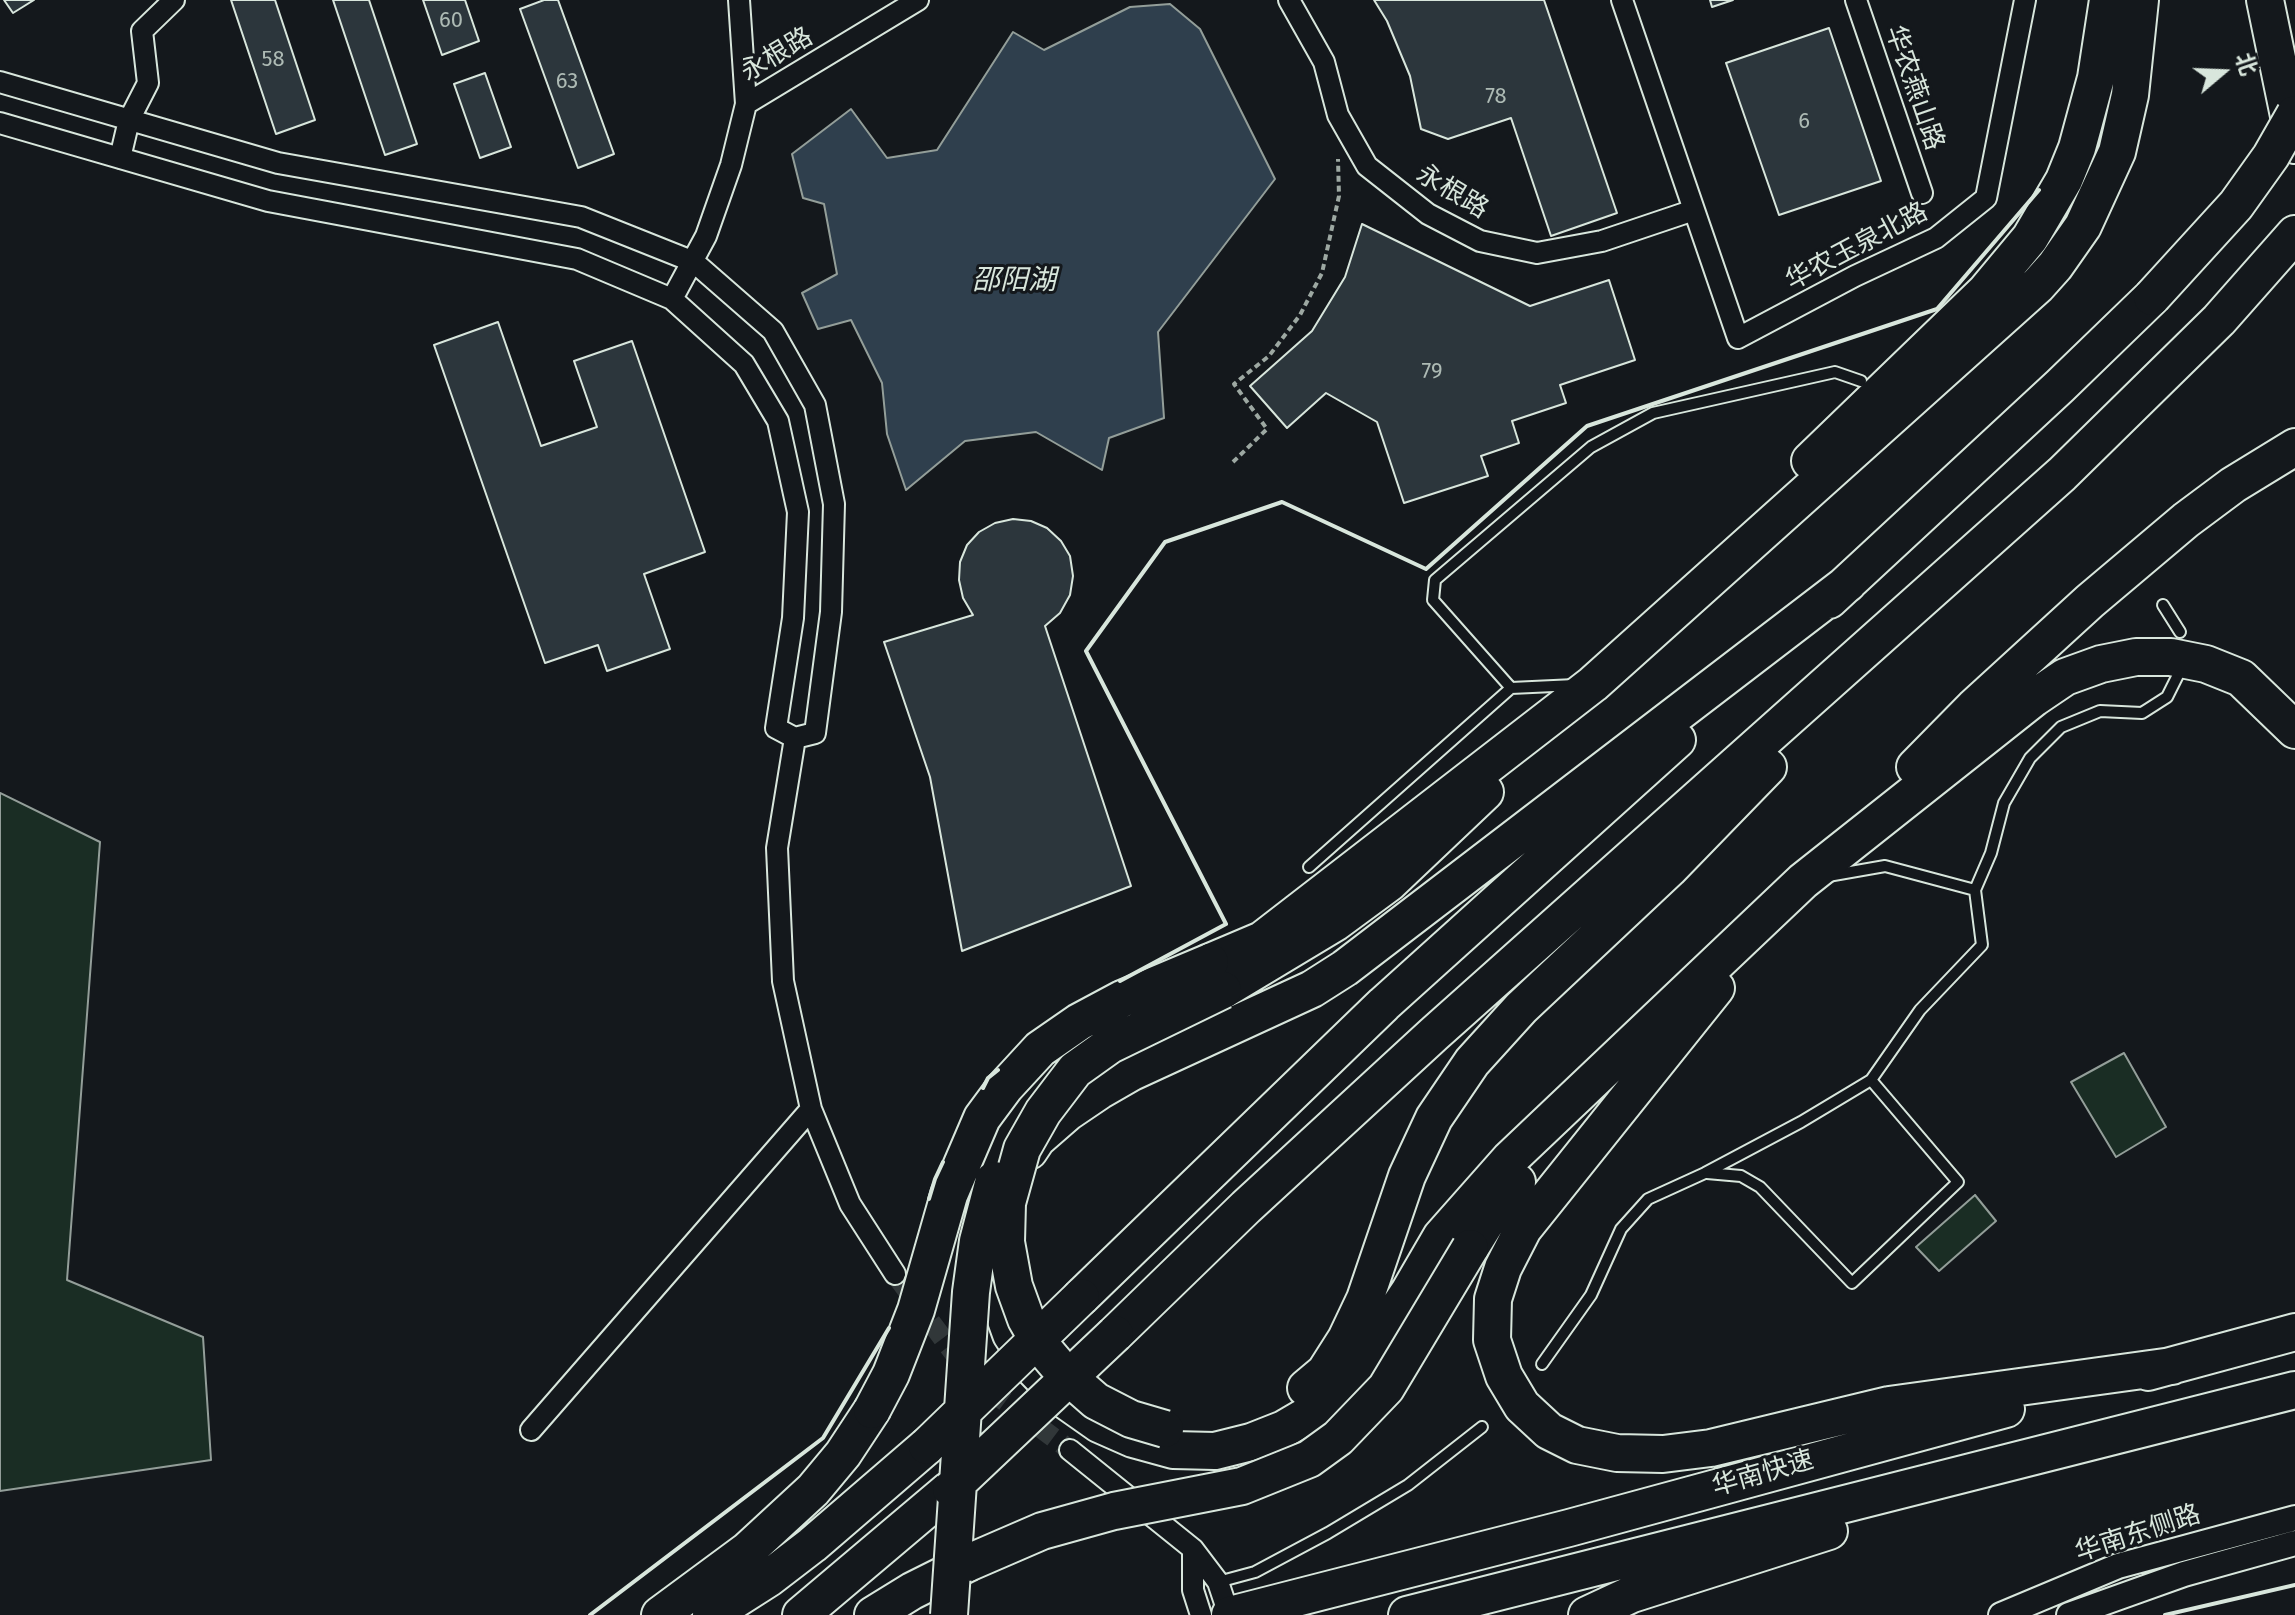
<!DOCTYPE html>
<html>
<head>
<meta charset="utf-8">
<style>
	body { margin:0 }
	#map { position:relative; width:2295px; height:1615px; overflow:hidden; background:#14181c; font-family:"Fira Sans","Noto Sans SC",sans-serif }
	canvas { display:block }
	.north { position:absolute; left:2183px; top:32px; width:80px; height:80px; -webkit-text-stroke:6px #14181c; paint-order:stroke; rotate:71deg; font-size:22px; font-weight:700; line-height:32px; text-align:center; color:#d8e6dc }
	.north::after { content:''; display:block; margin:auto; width:28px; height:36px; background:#d8e6dc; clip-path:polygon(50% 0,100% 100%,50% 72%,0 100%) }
</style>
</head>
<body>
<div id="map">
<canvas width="2295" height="1615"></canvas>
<div class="north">北</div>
</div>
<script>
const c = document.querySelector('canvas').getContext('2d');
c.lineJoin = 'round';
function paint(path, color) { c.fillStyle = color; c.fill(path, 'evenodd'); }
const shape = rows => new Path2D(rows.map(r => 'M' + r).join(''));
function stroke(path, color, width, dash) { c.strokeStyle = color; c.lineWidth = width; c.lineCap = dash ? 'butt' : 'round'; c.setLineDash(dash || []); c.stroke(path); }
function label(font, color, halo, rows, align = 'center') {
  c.font = font + ' "Fira Sans","Noto Sans SC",sans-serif'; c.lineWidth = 6; c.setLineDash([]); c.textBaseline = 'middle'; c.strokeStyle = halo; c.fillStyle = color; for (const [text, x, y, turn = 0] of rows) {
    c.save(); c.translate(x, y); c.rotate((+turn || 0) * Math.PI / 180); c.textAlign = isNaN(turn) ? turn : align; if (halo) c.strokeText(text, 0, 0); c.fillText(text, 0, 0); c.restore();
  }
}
const green = shape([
	[0,793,100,842,67,1280,203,1337,211,1460,0,1491,0,793],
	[2124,1053,2166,1127,2116,1157,2071,1082,2124,1053],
	[1975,1195,1996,1221,1939,1271,1916,1247,1975,1195]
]);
const water = shape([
	[1170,4,1200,29,1275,179,1158,332,1164,418,1109,438,1102,470,1036,432,965,441,906,490,887,434,882,383,851,320,818,329,802,293,837,274,824,204,803,198,792,154,851,109,887,158,937,150,1013,32,1044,50,1130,7,1170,4]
]);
const building = shape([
	[4,0,34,0,13,13,4,0],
	[231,0,275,0,315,120,276,134,231,0],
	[333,0,369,0,417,144,385,155,333,0],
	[423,0,465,0,479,41,442,55,423,0],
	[544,0,558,0,614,154,578,168,520,9,544,0],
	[1374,0,1544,0,1617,213,1551,236,1511,118,1448,139,1421,129,1410,76,1387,21,1374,0],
	[1710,0,1733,0,1712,7,1710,0],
	[1829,28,1881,181,1779,215,1726,63,1829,28],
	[485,73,511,147,480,158,454,84,485,73],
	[1362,224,1530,306,1609,280,1635,360,1560,385,1566,403,1512,421,1519,443,1481,456,1488,476,1404,503,1377,422,1326,393,1287,428,1250,386,1312,331,1345,277,1362,224],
	[498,322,541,446,597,427,574,361,632,341,705,552,644,574,670,649,607,671,598,645,545,663,434,345,498,322],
	[1013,519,1031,521,1047,528,1061,541,1070,556,1073,576,1070,595,1060,613,1045,626,1131,886,962,951,930,777,884,642,973,615,963,598,959,580,960,562,967,545,979,532,995,523,1013,519]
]);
const minorTunnel = shape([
	[895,1274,971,1376,1070,1450]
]);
const path = shape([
	[1233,462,1267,429,1234,384,1269,356,1300,315,1322,273,1339,196,1338,159]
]);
const service = shape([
	[2163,605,2180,632],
	[1511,688,1433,600,1435,580,1591,447,1653,413,1835,372,1861,381],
	[1309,867,1511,688,1575,685],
	[1828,876,1885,866,1975,890],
	[1707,1173,1741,1176,1760,1187,1852,1283,1958,1182,1871,1080],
	[1542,1364,1591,1295,1621,1229,1648,1199,1705,1173,1801,1122,1871,1080,1920,1010,1982,945,1975,890,1991,853,2004,803,2030,758,2061,727,2100,711,2142,713,2167,697,2179,673],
	[1218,1582,1255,1572,1328,1533,1408,1485,1482,1427]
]);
const minor = shape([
	[1289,0,1324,62,1338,115,1367,166,1428,214,1480,241,1537,253,1602,241,1694,210],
	[1622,0,1738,338,1855,276,1936,238,1986,198,2025,0],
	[1856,0,1922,193],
	[0,82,278,163,581,217,694,262,773,331,815,405,834,504,831,612,815,733,795,738],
	[746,104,918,0],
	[0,123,268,201,577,259,672,299,744,364,778,421,798,512,793,618,776,728,795,738],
	[120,158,129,120,148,83,142,31,174,0],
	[672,299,706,236,731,165,746,104,739,0],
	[795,738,777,848,783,981,811,1109,850,1204,895,1274],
	[531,1430,811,1109],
	[1070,1450,1193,1549,1218,1582,1229,1615],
	[1193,1549,1193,1590,1201,1615]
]);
const tertiary = shape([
	[2001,1615,2118,1566,2295,1518],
	[2069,1615,2184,1574,2295,1543]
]);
const motorway = shape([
	[2265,0,2295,145],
	[1810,461,1985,292,2030,238,2064,180,2077,148,2096,78,2108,0],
	[1829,600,2060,386,2152,297],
	[1915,767,1974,707,2090,601,2186,520,2233,485,2295,447],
	[1210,962,1262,940,1593,684,2038,285,2055,266,2083,226,2117,152,2130,95,2140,0],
	[1716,988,1523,1229,1503,1268,1493,1299,1492,1340,1504,1376,1522,1406,1549,1431,1577,1445,1617,1453,1663,1454,1711,1448,1889,1405,2172,1366],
	[1223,990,1336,922,1389,883,1485,792],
	[1029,1151,1037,1139,1068,1112,1099,1091,1132,1072,1312,989,1345,968,1848,583],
	[994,1243,997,1295,1011,1334,1034,1369,1062,1398,1099,1424,1133,1439,1173,1450,1215,1451,1251,1442,1284,1429,1313,1412,1338,1390,1360,1365,1409,1292,1441,1237,1510,1159,1803,881,2034,698,2065,677,2101,664,2136,657,2171,657,2206,664,2241,678,2295,730],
	[1470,1248,1497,1205,1517,1182],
	[1081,1297,1384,1004,1677,740],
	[1115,1334,1246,1207,1434,1034,2062,474,2219,320,2295,234],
	[2148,1372,2295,1332],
	[1306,1388,1325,1372,1346,1339,1365,1299,1407,1176,1434,1118,1472,1062,1521,1008,1669,869,1768,767],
	[660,1615,748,1550,813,1490,843,1454,872,1410],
	[711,1615,769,1578,812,1545,927,1446],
	[801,1615,949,1490],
	[873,1615,912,1591,968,1563],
	[1230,1615,1569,1528,2006,1409],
	[1407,1615,2295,1390],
	[1587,1615,1632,1594,1829,1531]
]);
const motorwayBridge = shape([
	[2152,297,2236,205,2271,156,2295,114],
	[872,1410,891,1374,916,1310,949,1195,982,1118,1005,1087,1040,1049,1079,1022,1122,999,1210,962],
	[1165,1429,1131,1419,1096,1401,1064,1373,1042,1347,1026,1319,1014,1286,1006,1242,1007,1203,1022,1149,1043,1112,1075,1070,1110,1045,1223,990],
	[927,1446,1081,1297],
	[951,1489,1115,1334],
	[968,1563,1042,1531,1114,1511,1242,1486,1309,1459,1338,1438,1386,1388,1470,1248],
	[949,1615,971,1292,978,1241,994,1180]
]);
const wall = shape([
	[1120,981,1226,924,1086,651,1165,542,1282,502,1426,569,1587,426,1937,309,2039,190],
	[983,1088,988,1078,998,1070],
	[929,1199,935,1179,943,1162],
	[590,1615,823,1438,889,1328],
	[2165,1615,2295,1585]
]);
const numberNames = [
	["60",451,21],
	["58",273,60],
	["63",567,82],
	["78",1496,97],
	["6",1804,122],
	["79",1432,372]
];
const streetNames = [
	["永根路",777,55,-31],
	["华农燕山路",1914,88,71],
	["永根路",1452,192,31],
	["华农玉泉北路",1857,247,-28],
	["华南快速",1763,1474,-16],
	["华南东侧路",2138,1534,-18]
];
const waterNames = [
	["邵阳湖",1014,281]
];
paint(green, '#1a2d24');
stroke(green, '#939e99', 2);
paint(water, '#2f3f4d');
stroke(water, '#939e99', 2);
paint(building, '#2c363c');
stroke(building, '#d8e6dc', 2);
stroke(minorTunnel, '#313739', 20, [20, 10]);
stroke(service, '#d8e6dc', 14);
stroke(minor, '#d8e6dc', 24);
stroke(tertiary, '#d8e6dc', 28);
stroke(motorway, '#d8e6dc', 40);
stroke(path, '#9da8a2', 4, [6, 4]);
stroke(service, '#14181c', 10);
stroke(minor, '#14181c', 20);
stroke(tertiary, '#14181c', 24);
stroke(motorway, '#14181c', 36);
stroke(motorwayBridge, '#d8e6dc', 40, []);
stroke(motorwayBridge, '#14181c', 36);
stroke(wall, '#d8e6dc', 4);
label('22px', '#adbab4', null, numberNames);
label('26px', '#d8e6dc', '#14181c', streetNames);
label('italic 28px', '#d8e6dc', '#14181c', waterNames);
</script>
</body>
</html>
